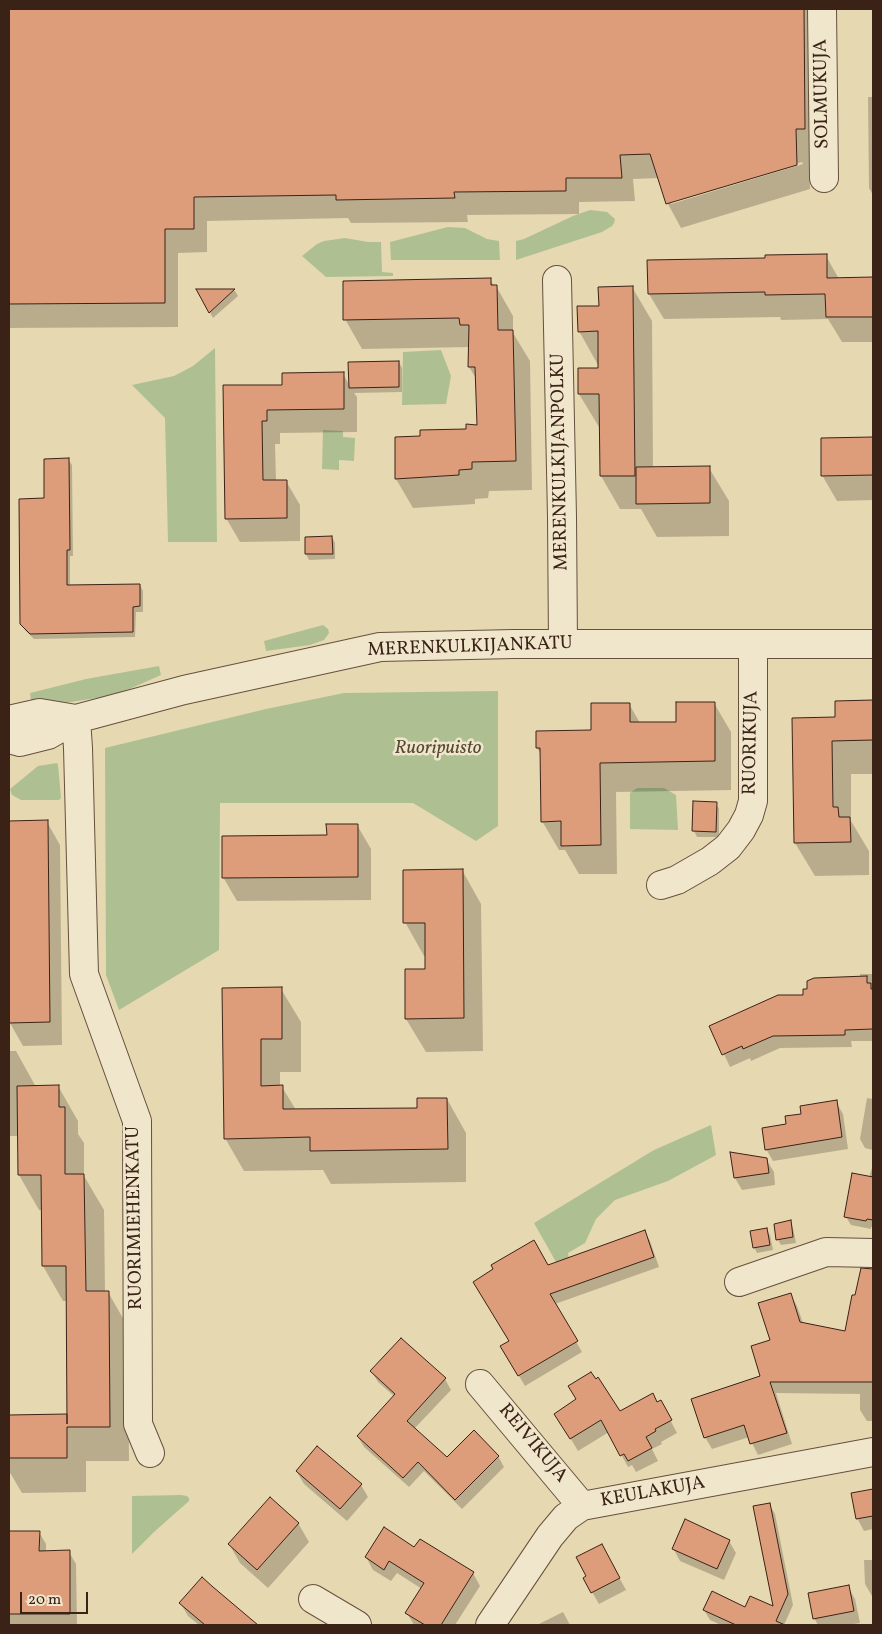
<!DOCTYPE html>
<html>
<head>
<meta charset="utf-8">
<style>
	body { margin:0 }
	#map { position:relative; width:882px; height:1634px; overflow:hidden; background:#e6d8b1; font-family:Vollkorn,serif }
	canvas { display:block }
	.frame { position:absolute; inset:0; border:10px solid #3b2217; pointer-events:none }
	.scale { position:absolute; left:20px; top:1592px; width:68px; height:22px; box-sizing:border-box; border:2px solid #3b2217; border-top:0; padding-left:6px; font-size:15px; line-height:18px; white-space:nowrap; color:#3b2217; -webkit-text-stroke:4px #efe6cc; paint-order:stroke }
</style>
</head>
<body>
<div id="map">
<canvas width="882" height="1634"></canvas>
<div class="frame"></div>
<div class="scale">20 m</div>
</div>
<script>
const c = document.querySelector('canvas').getContext('2d');
c.lineJoin = 'round';
function paint(path, color) { c.fillStyle = color; c.fill(path, 'evenodd'); }
const shape = rows => new Path2D(rows.map(r => 'M' + r).join(''));
function stroke(path, color, width, dash) { c.strokeStyle = color; c.lineWidth = width; c.lineCap = dash ? 'butt' : 'round'; c.setLineDash(dash || []); c.stroke(path); }
function label(font, color, halo, rows, align = 'center') {
  c.font = font + ' Vollkorn,serif'; c.lineWidth = 5; c.setLineDash([]); c.textBaseline = 'middle'; c.strokeStyle = halo; c.fillStyle = color; for (const [text, x, y, turn = 0] of rows) {
    c.save(); c.translate(x, y); c.rotate((+turn || 0) * Math.PI / 180); c.textAlign = isNaN(turn) ? turn : align; if (halo) c.strokeText(text, 0, 0); c.fillText(text, 0, 0); c.restore();
  }
}
const green = shape([
	[590,210,607,212,615,219,614,223,612,226,602,232,516,260,516,241,524,239,573,216],
	[448,227,465,228,487,239,499,241,500,260,391,260,390,242],
	[345,238,368,242,381,242,382,272,393,273,393,276,326,277,302,256,317,244,324,241],
	[215,348,217,542,168,542,165,418,132,385,174,376,193,366],
	[441,350,451,376,446,404,402,405,403,352],
	[323,430,343,431,343,437,355,438,354,461,339,460,339,470,322,469],
	[323,625,328,629,329,633,324,640,310,645,266,651,264,641],
	[159,666,161,675,116,695,32,708,30,693,86,679],
	[498,691,498,826,476,841,413,803,220,803,219,950,119,1010,106,975,105,748,266,709,344,693],
	[57,763,58,765,61,798,59,800,21,800,12,795,10,789,38,766],
	[637,788,664,788,676,795,678,830,630,829,630,793],
	[711,1125,716,1155,668,1181,615,1200,596,1219,585,1243,568,1253,570,1265,560,1269,534,1223,654,1150],
	[181,1495,187,1496,189,1498,189,1501,154,1532,132,1554,132,1496]
]);
const shadow = shape([
	[9,9,817,9,818,152,809,152,810,189,681,228,668,204,659,178,633,179,635,201,579,202,579,214,467,215,468,222,351,223,348,218,207,221,207,252,178,253,178,327,9,328],
	[802,162,803,164,671,204,671,202],
	[868,97,873,97,873,195,869,188],
	[826,256,839,279,873,278,873,342,842,342,828,319,781,320,780,317,664,319,649,294,766,259],
	[490,279,494,286,496,286,513,316,513,333,530,361,532,490,489,491,488,498,475,499,475,504,413,508,396,479,421,438,467,430,478,426,477,380,469,367,470,347,362,349,345,319],
	[632,287,652,321,653,468,709,468,729,501,729,536,657,537,641,509,620,509,601,476,600,427,599,427,579,394,599,369,598,365,579,331,600,307],
	[198,291,235,291,238,296,213,318],
	[399,362,402,368,402,392,354,393,357,397,357,432,280,433,280,444,275,444,276,481,286,481,300,505,300,541,240,542,226,518,225,387,283,386,343,374,350,386],
	[873,438,873,500,837,501,822,475,822,439],
	[68,459,72,465,73,556,70,556,70,586,140,585,143,591,143,612,136,612,135,637,34,639,25,630,22,623,45,499],
	[332,537,335,543,335,559,309,560,306,554,306,538],
	[873,701,873,774,851,774,851,821,869,851,869,875,815,876,795,843,836,718,836,702],
	[714,703,731,732,731,790,616,792,617,874,579,874,565,850,559,850,542,821,542,756,537,748,593,731,629,704,640,723,677,723],
	[694,803,716,803,719,809,719,837,697,837,694,831],
	[9,822,47,822,60,845,62,1045,23,1046,10,1023],
	[357,825,371,849,371,900,237,901,223,877],
	[462,870,481,904,483,1051,426,1052,406,1019,427,970,427,956,424,956,405,922],
	[860,974,873,974,873,1041,851,1041,852,1047,780,1048,751,1061,750,1058,730,1067,711,1027,860,978],
	[224,989,281,989,301,1022,301,1072,280,1072,280,1087,282,1087,296,1110,419,1109,447,1099,466,1133,466,1182,331,1184,323,1170,244,1171,225,1138],
	[9,1051,16,1051,36,1087,58,1086,78,1121,78,1134,84,1143,84,1176,104,1210,105,1292,108,1292,128,1327,129,1461,86,1461,86,1492,22,1493,9,1471,9,1416,68,1415,67,1301,63,1301,43,1266,43,1210,39,1210,19,1175,19,1136,9,1136],
	[867,1098,873,1099,873,1150,865,1148,860,1139],
	[836,1102,843,1114,848,1149,773,1161,766,1149,787,1125,802,1115],
	[731,1153,766,1159,774,1172,775,1185,742,1190,735,1178],
	[873,1165,873,1227,871,1227,871,1229,851,1225,846,1217,869,1177],
	[790,1222,793,1228,796,1243,781,1245,778,1240],
	[767,1230,770,1235,773,1250,757,1253,754,1247],
	[644,1231,650,1241,659,1267,555,1304,582,1352,525,1386,502,1347,511,1342,547,1266],
	[860,1278,873,1281,873,1421,867,1421,860,1410,860,1394,776,1393,792,1444,758,1455,749,1437,712,1449,705,1437,762,1377,771,1341,790,1294,797,1306,803,1323,846,1332],
	[372,1372,445,1379,451,1390,414,1429,447,1459,498,1456,504,1467,462,1509,424,1471,409,1487,364,1447,358,1437,395,1397,378,1382],
	[657,1403,667,1414,677,1433,661,1442,662,1444,652,1449,658,1461,636,1472,632,1465,628,1467,609,1432,578,1451,556,1414,619,1412],
	[297,1472,361,1485,368,1497,347,1521,304,1484],
	[873,1490,873,1529,864,1531,857,1518,852,1494],
	[769,1504,775,1514,793,1605,784,1625,721,1625,710,1620,704,1610,775,1608],
	[298,1523,309,1542,268,1588,240,1563,229,1544],
	[9,1532,39,1532,46,1544,46,1552,69,1552,76,1564,77,1625,9,1625],
	[729,1541,736,1553,724,1580,680,1561,673,1548],
	[415,1549,473,1573,480,1586,455,1625,414,1625,407,1613,422,1589,397,1573,391,1581,373,1570,366,1557],
	[608,1557,626,1590,599,1604,592,1592],
	[864,1560,873,1560,873,1596,872,1596,865,1584],
	[848,1587,855,1599,860,1623,848,1625,818,1625,814,1618],
	[181,1604,254,1623,255,1625,199,1625,188,1616],
	[563,1612,570,1625,537,1625]
]);
const building = shape([
	[9,9,804,9,805,129,796,129,797,165,666,204,650,154,620,155,622,178,566,178,566,191,454,192,455,198,336,200,336,195,194,197,194,229,165,229,165,303,9,304,9,9],
	[827,254,827,278,873,277,873,317,826,317,825,294,765,295,765,292,648,294,647,260,765,258,765,255,827,254],
	[491,278,491,285,497,285,498,330,513,330,516,461,472,462,472,469,459,470,459,475,395,479,395,437,420,436,420,430,466,429,466,424,477,425,475,367,468,367,469,325,460,325,459,318,343,320,343,281,491,278],
	[633,286,635,476,600,476,599,394,578,394,578,368,598,368,598,331,578,332,577,306,599,306,598,287,633,286],
	[196,289,235,289,209,313,196,289],
	[399,361,399,387,349,388,348,362,399,361],
	[344,372,344,409,267,410,267,421,262,421,263,480,287,480,287,518,225,519,223,385,282,385,282,373,344,372],
	[873,437,873,475,821,476,821,438,873,437],
	[69,458,70,550,67,550,67,585,140,584,140,606,133,607,133,632,30,634,20,624,19,499,44,498,44,459,69,458],
	[710,466,710,503,636,504,636,467,710,466],
	[332,536,333,554,305,554,305,537,332,536],
	[873,700,873,740,832,741,833,807,838,807,839,817,850,817,851,842,794,843,792,718,835,717,835,701,873,700],
	[676,702,715,702,715,761,600,763,601,845,561,846,561,821,541,822,540,748,536,748,536,731,591,730,591,703,630,703,630,722,676,722,676,702],
	[693,801,717,802,716,832,692,831,693,801],
	[48,820,50,1022,9,1023,9,821,48,820],
	[326,824,358,824,358,877,222,878,222,836,327,835,326,824],
	[463,869,464,1018,405,1019,405,969,425,969,425,923,403,923,403,870,463,869],
	[867,976,867,983,871,983,871,989,873,989,873,1029,845,1030,845,1035,773,1036,743,1049,742,1046,722,1055,709,1026,778,995,803,995,803,989,807,989,807,981,814,978,867,976],
	[282,987,282,1039,261,1039,261,1086,283,1085,283,1109,417,1108,417,1098,447,1098,448,1149,310,1151,310,1137,224,1139,222,988,282,987],
	[59,1085,59,1107,65,1107,65,1174,84,1174,86,1291,109,1291,110,1427,67,1427,67,1458,9,1458,9,1415,67,1414,67,1424,66,1266,42,1266,41,1175,18,1175,17,1086,59,1085],
	[837,1100,842,1137,765,1150,762,1128,786,1124,785,1116,801,1114,800,1106,837,1100],
	[730,1152,767,1158,769,1173,734,1178,730,1152],
	[852,1173,873,1177,873,1220,867,1219,866,1221,844,1217,852,1173],
	[791,1220,793,1237,776,1240,774,1224,791,1220],
	[767,1228,770,1245,753,1248,750,1231,767,1228],
	[645,1230,654,1257,550,1294,578,1341,518,1376,500,1346,509,1341,473,1282,493,1269,491,1265,534,1240,548,1265,645,1230],
	[861,1268,873,1269,873,1382,770,1382,787,1433,750,1444,744,1425,704,1438,691,1399,760,1376,751,1346,770,1340,758,1303,791,1293,800,1322,845,1331,852,1295,855,1295,861,1268],
	[401,1338,446,1378,407,1421,447,1457,474,1430,499,1456,455,1500,418,1462,403,1478,357,1436,395,1394,370,1371,401,1338],
	[591,1372,596,1379,598,1377,620,1411,653,1393,657,1402,661,1400,672,1420,655,1429,656,1431,646,1437,652,1448,628,1461,624,1454,620,1456,601,1420,570,1439,554,1414,576,1399,568,1386,591,1372],
	[317,1446,362,1484,340,1509,296,1471,317,1446],
	[873,1489,873,1516,856,1519,851,1493,873,1489],
	[270,1497,299,1523,257,1570,228,1544,270,1497],
	[770,1503,788,1594,776,1621,785,1625,736,1625,703,1610,712,1591,745,1607,750,1596,773,1606,753,1506,770,1503],
	[685,1519,730,1540,717,1569,672,1549,685,1519],
	[384,1527,414,1547,420,1539,474,1572,441,1625,425,1625,405,1613,424,1583,389,1561,384,1570,365,1557,384,1527],
	[9,1531,40,1531,39,1551,70,1550,70,1614,9,1614,9,1531],
	[602,1544,620,1578,591,1593,583,1578,586,1576,576,1557,602,1544],
	[202,1577,213,1587,258,1625,205,1625,179,1603,202,1577],
	[849,1585,854,1611,813,1619,808,1593,849,1585]
]);
const minor = shape([
	[822,9,824,178],
	[557,280,562,517,563,644],
	[76,719,78,748,84,974,137,1121,138,1424,150,1453],
	[9,720,40,713,76,719],
	[9,739,20,742,48,735,76,719,184,690,380,647,514,644,873,644],
	[661,885,677,880,710,861,728,847,741,830,749,815,753,801,753,644],
	[739,1282,826,1252,873,1253],
	[480,1384,582,1506],
	[313,1599,357,1625],
	[490,1625,550,1536,566,1517,582,1506,873,1452]
]);
const streetNames = [
	["SOLMUKUJA",823,94,-91],
	["MERENKULKIJANPOLKU",561,462,-91],
	["MERENKULKIJANKATU",470,648,-2],
	["RUORIKUJA",752,743,-89],
	["RUORIMIEHENKATU",136,1218,-91],
	["REIVIKUJA",532,1444,50],
	["KEULAKUJA",653,1493,-10]
];
const parkNames = [
	["Ruoripuisto",438,750]
];
paint(green, '#aec091');
paint(shadow, '#0003');
paint(building, '#dd9d7a');
stroke(building, '#3b2217', 1);
stroke(minor, '#66503e', 30);
stroke(minor, '#efe6cc', 28);
label('19px', '#3b2217', '#efe6cc', streetNames);
label('italic 19px', '#584a36', '#efe6cc', parkNames);
</script>
</body>
</html>
